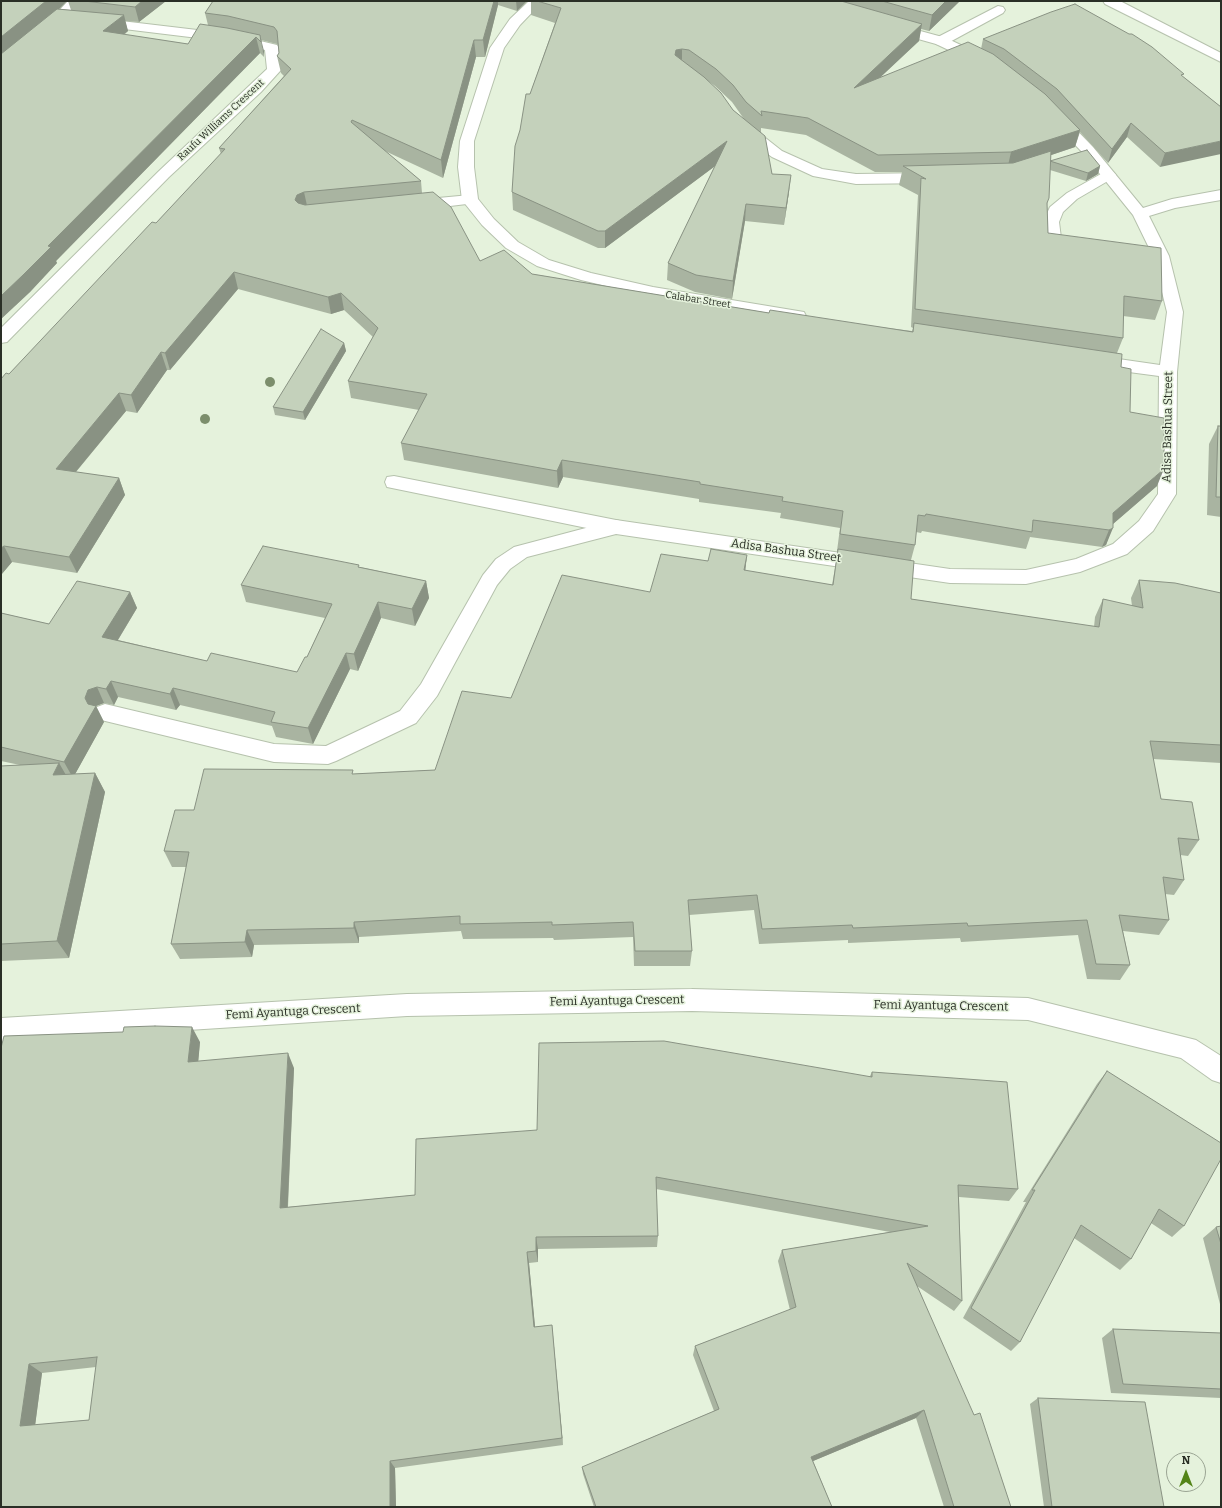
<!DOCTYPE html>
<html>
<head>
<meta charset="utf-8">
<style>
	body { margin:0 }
	#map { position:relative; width:1222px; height:1508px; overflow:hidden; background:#e5f2dc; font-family:Bitter,serif }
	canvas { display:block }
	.frame { position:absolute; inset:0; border:2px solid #2a2f26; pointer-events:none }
	.north { position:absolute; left:1166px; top:1452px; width:40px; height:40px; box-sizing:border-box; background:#e5f2dc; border:1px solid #9aa493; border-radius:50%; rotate:0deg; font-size:11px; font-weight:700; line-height:16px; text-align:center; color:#2a2f26 }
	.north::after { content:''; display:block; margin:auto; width:14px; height:18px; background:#538417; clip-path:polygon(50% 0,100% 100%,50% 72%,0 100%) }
</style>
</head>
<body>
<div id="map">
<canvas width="1222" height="1508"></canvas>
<div class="frame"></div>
<div class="north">N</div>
</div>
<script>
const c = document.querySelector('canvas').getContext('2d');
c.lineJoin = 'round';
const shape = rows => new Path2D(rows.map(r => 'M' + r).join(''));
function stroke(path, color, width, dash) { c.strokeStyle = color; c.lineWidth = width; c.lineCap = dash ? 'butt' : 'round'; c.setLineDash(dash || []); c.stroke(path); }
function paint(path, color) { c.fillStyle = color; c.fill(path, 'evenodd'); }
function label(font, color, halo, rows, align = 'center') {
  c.font = font + ' Bitter,serif'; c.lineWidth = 3; c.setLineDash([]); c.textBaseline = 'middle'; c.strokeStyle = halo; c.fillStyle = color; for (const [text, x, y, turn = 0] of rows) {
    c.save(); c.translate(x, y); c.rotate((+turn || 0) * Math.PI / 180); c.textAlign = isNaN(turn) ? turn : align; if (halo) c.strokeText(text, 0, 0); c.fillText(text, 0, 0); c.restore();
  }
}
const lane = shape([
	[998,6,1003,7,1005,10,1003,13,946,44,941,45,936,44,934,41,936,38,998,6],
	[1108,170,1113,172,1116,175,1113,178,1077,199,1063,212,1059,222,1061,238,1059,241,1047,241,1045,238,1043,222,1050,207,1067,193,1108,170],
	[470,195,475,197,478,200,475,203,417,210,412,208,409,205,412,202,417,200,470,195],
	[394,476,616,520,623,522,626,527,623,532,616,534,387,487,385,482,387,477,394,476]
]);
const street = shape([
	[68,1,82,1,64,22,6,69,1,70,1,59,54,16,68,1],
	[529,1,543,1,520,25,504,48,474,141,474,167,478,199,494,219,518,242,549,260,591,273,653,287,798,311,804,312,806,316,804,320,798,321,653,297,581,280,537,266,506,248,482,225,462,200,458,167,460,141,490,48,510,19,529,1],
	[1103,1,1120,1,1221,53,1221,62,1105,4,1103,1],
	[96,18,231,34,277,45,279,48,281,70,261,92,169,177,7,342,1,343,1,328,159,171,267,69,265,50,231,42,91,25,89,22,91,19,96,18],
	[891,23,946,38,986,57,988,60,986,63,976,63,936,44,886,30,884,27,886,24,891,23],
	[1057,114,1062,115,1093,147,1143,208,1172,199,1221,190,1221,200,1175,208,1149,216,1169,256,1183,312,1177,372,1176,494,1153,531,1127,554,1080,572,1026,584,950,583,616,534,527,557,510,569,497,585,437,696,416,723,336,761,328,764,274,762,97,719,94,713,97,707,105,704,274,744,326,746,400,711,421,684,483,575,496,559,514,547,616,520,950,569,1026,570,1076,559,1113,544,1139,521,1158,494,1159,376,1091,367,1085,365,1082,361,1085,357,1091,355,1160,365,1167,312,1153,256,1133,215,1083,153,1052,121,1050,118,1052,115,1057,114],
	[744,124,749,125,782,151,822,169,856,174,930,173,935,175,938,178,935,181,930,183,856,184,813,176,772,157,751,142,737,128,739,125,744,124],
	[692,989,1028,998,1196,1040,1221,1056,1221,1083,1212,1080,1181,1058,1028,1020,692,1011,407,1016,1,1042,1,1018,407,994,692,989]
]);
const trees = [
	[270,382],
	[205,419]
];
const wall = shape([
	[1,1,67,1,59,9,71,10,68,1,166,1,139,22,125,21,128,31,124,35,188,44,208,25,205,13,213,1,527,1,517,11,498,5,485,57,476,57,443,178,385,151,421,181,422,193,480,261,532,274,769,313,912,331,913,328,911,327,918,195,899,185,902,172,875,172,806,135,761,128,761,132,772,174,789,192,784,225,745,221,732,299,695,292,667,280,668,263,715,166,605,248,598,248,513,210,512,192,520,130,530,94,555,23,531,15,531,1,960,1,929,31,921,29,919,41,880,77,981,49,983,39,1183,77,1221,107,1160,167,1127,137,1108,163,1080,132,1075,147,1051,155,1050,161,1100,166,1098,174,1086,181,1050,170,1047,206,1048,233,1162,301,1155,320,1123,316,1123,338,1117,353,1121,367,1130,412,1157,486,1113,524,1106,545,1102,547,1030,537,1026,549,922,531,921,533,916,532,915,545,911,560,911,599,1094,627,1095,617,1103,599,1132,606,1131,598,1139,580,1221,593,1221,763,1153,759,1161,799,1199,840,1188,856,1180,855,1184,880,1174,895,1165,894,1169,920,1159,935,1123,931,1130,965,1120,980,1087,979,1078,935,961,942,960,938,848,943,848,940,759,944,754,910,689,915,692,951,690,966,634,966,633,937,554,940,553,938,463,939,461,931,359,937,359,943,254,945,252,957,180,959,171,944,186,867,172,867,164,851,194,810,354,774,435,770,511,698,650,592,708,561,747,555,745,571,832,585,838,551,837,551,840,528,780,518,781,513,699,502,699,499,563,477,558,488,404,460,401,443,419,410,351,398,348,381,373,337,344,310,331,314,238,289,170,370,167,370,137,413,126,411,76,472,119,478,125,495,77,573,12,562,1,575,9,374,156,223,221,154,219,148,284,76,281,73,277,56,279,53,278,45,277,44,261,40,264,57,260,53,56,261,57,263,30,292,1,319],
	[708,81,715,86,732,102,744,119,733,110],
	[344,343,346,351,305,420,275,415,273,407],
	[1218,426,1221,426,1221,517,1207,515,1209,444],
	[360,567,426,581,429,598,415,626,381,618,358,671,350,669,313,744,276,737,272,726,180,705,176,710,118,697,114,705,104,703,96,706,104,722,75,774,95,773,105,792,69,958,1,961,1,766,20,765,1,761,1,613,49,624,130,592,137,608,118,640,207,661,297,672,307,657,325,618,246,602,241,585],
	[200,1042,198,1061,294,1068,288,1207,415,1195,537,1130,870,1076,872,1072,1018,1189,1009,1201,959,1197,962,1301,954,1311,917,1286,1011,1507,944,1507,916,1418,813,1461,832,1507,594,1507,583,1474,582,1467,714,1411,693,1355,695,1346,790,1310,778,1261,782,1250,890,1232,656,1189,658,1236,657,1247,538,1249,538,1262,529,1263,535,1327,552,1325,563,1445,395,1468,396,1507,1,1507,1,1048],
	[96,1367,89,1420,35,1425,42,1373],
	[1107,1071,1184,1226,1172,1237,1151,1223,1131,1259,1120,1270,1074,1238,1020,1342,1011,1351,963,1318,1026,1202,1023,1202,1097,1084],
	[1221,1226,1221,1308,1203,1238,1216,1227],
	[1113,1329,1221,1333,1221,1398,1111,1393,1102,1338],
	[1038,1398,1164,1507,1044,1507,1030,1404]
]);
const shadedWall = shape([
	[46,1,67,1,53,15,1,57,1,37],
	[142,1,166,1,139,22,135,7],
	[494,1,498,1,498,5,485,57,483,40],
	[516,1,527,1,517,11],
	[946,1,960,1,929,31,932,15],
	[124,15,128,31,107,47,103,31],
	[922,24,919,41,851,105,854,88],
	[260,35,264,51,264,57,261,42],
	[256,37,260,53,56,261,57,263,30,292,1,319,1,296,48,246],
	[474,40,476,57,443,178,441,160],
	[682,49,682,66,675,55,676,50],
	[1131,123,1127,137,1108,163,1112,149],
	[1080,130,1075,147,1007,170,1011,152],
	[727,141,726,158,605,248,605,231],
	[1221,141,1221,154,1160,167,1165,153],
	[1100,166,1098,174,1086,181,1088,173],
	[791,175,789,192,784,225,786,208],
	[304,192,308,210,301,212,295,200,297,195],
	[746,204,745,221,732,299,733,281],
	[234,272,238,289,170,370,165,353],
	[341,293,344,310,331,314,328,297],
	[344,343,346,351,305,420,303,412],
	[161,352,167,370,137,413,131,395],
	[119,393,126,411,64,486,56,469],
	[562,460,563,477,558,488,557,471],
	[1164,469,1157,486,1106,530,1113,513],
	[119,478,125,495,77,573,69,557],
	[1113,528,1106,545,1102,547,1109,530],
	[4,546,12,562,1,575,1,548],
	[747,555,745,573,744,570],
	[426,581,429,598,415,626,412,609],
	[130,592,137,608,110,653,102,637],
	[378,602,381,618,358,671,354,654],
	[346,653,350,669,313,744,308,728],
	[111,681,118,697,114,705,106,689],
	[97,687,104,703,96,706,104,722,73,778,64,762,85,698,88,690],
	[173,688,180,705,176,710,170,694],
	[59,763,70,782,53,775],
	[95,773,105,792,69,958,57,941],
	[354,922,359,937,359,943,354,928],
	[247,930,254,945,252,957,245,942],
	[192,1027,200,1042,197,1076,188,1062],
	[288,1053,294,1068,287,1220,280,1208],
	[536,1237,538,1249,538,1262,536,1251],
	[527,1252,529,1263,536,1337,534,1327],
	[552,1325,553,1335,563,1445,562,1438],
	[29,1364,42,1373,34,1434,20,1426],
	[924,1410,916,1418,806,1464,811,1457],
	[390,1461,395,1468,396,1507,390,1507]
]);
const building = shape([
	[1,1,46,1,1,37,1,1],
	[84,1,142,1,135,7,84,1],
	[213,1,494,1,483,40,474,40,441,160,352,120,351,122,421,181,304,192,297,195,295,200,298,203,305,205,433,192,451,207,480,261,504,250,532,274,769,313,770,310,913,332,914,323,1122,354,1121,367,1131,369,1130,412,1164,418,1164,469,1113,513,1113,528,1109,530,1033,520,1032,532,926,514,925,516,918,515,915,545,840,534,843,511,782,501,783,497,700,484,700,482,562,460,557,471,401,443,427,394,348,381,378,328,341,293,328,297,234,272,165,353,161,352,131,395,119,393,56,469,119,478,69,557,4,546,1,548,1,379,6,373,9,374,152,222,156,223,225,149,219,148,291,69,277,56,279,53,277,31,274,27,228,16,205,13,213,1],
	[537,1,841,1,922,24,854,88,968,42,993,54,1045,94,1080,130,1011,152,878,155,808,118,761,111,762,116,746,102,733,85,716,69,689,50,682,49,676,50,675,55,704,77,721,93,733,110,765,136,772,174,791,175,786,208,746,204,733,281,696,275,668,263,727,141,605,231,598,231,512,192,515,146,520,130,526,94,530,94,561,8,537,1],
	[882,1,946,1,932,15,882,1],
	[1075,4,1129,34,1132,34,1152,47,1184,74,1181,75,1221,107,1221,141,1165,153,1131,123,1112,149,1057,89,1004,49,983,39,1051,12,1075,4],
	[57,9,124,15,103,31,188,44,200,24,227,28,260,35,261,42,256,37,48,246,51,247,23,275,1,296,1,54,57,9],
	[1087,150,1100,166,1088,173,1050,161,1087,150],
	[1051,151,1049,198,1047,203,1048,233,1161,248,1162,301,1124,296,1123,338,915,309,921,178,926,179,903,166,1013,163,1051,151],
	[321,329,344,343,303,412,273,407,321,329],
	[1218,426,1221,426,1221,497,1216,497,1218,426],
	[263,546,359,565,358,567,426,581,412,609,378,602,354,654,346,653,308,728,271,722,275,712,173,688,170,694,111,681,106,689,97,687,88,690,85,698,88,704,96,706,64,762,1,747,1,613,49,624,77,581,130,592,102,637,207,661,211,653,297,672,305,657,307,657,332,604,241,585,263,546],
	[711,549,747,555,744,570,833,585,838,549,914,561,911,599,1099,627,1103,599,1143,608,1139,580,1175,583,1221,593,1221,745,1150,741,1161,799,1192,802,1199,840,1178,838,1184,880,1163,877,1169,920,1119,915,1130,965,1096,964,1087,920,968,926,967,923,853,928,852,925,762,929,757,895,688,900,692,951,635,951,633,922,552,925,552,922,460,924,460,916,354,922,354,928,247,930,245,942,171,944,189,852,164,851,175,810,194,810,204,769,353,770,352,774,435,770,462,691,511,698,562,575,650,592,661,554,708,561,711,549],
	[59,763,53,775,95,773,57,941,1,944,1,766,59,763],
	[155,1026,192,1027,188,1062,288,1053,280,1208,415,1195,416,1139,537,1130,539,1043,664,1041,872,1077,872,1072,1007,1082,1018,1189,958,1185,962,1301,907,1263,974,1415,980,1413,1011,1507,954,1507,924,1410,811,1457,832,1507,596,1507,582,1467,719,1409,695,1346,796,1307,782,1250,928,1226,656,1177,658,1236,536,1237,536,1251,527,1252,534,1327,552,1325,562,1438,390,1461,390,1507,1,1507,1,1048,4,1036,123,1032,124,1027,155,1026],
	[97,1357,89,1420,20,1426,29,1364,97,1357],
	[1107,1071,1221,1143,1221,1159,1184,1226,1159,1209,1131,1259,1081,1225,1020,1342,971,1308,1035,1190,1032,1190,1107,1071],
	[1221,1226,1221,1244,1216,1227,1221,1226],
	[1113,1329,1221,1333,1221,1389,1123,1384,1113,1329],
	[1038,1398,1145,1402,1164,1507,1052,1507,1038,1398]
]);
const farStreetnames = [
	["Raufu Williams Crescent",221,120,-43],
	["Calabar Street",698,300,9]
];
const streetNames = [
	["Adisa Bashua Street",1168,427,-89],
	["Adisa Bashua Street",786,551,8],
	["Femi Ayantuga Crescent",617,1001,-1],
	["Femi Ayantuga Crescent",941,1006,1],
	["Femi Ayantuga Crescent",293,1012,-3]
];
stroke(lane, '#b6c2ad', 2);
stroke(street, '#b6c2ad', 2);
paint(lane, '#fff');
paint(street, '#fff');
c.fillStyle = '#7c8e6c';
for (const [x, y] of trees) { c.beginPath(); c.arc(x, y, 5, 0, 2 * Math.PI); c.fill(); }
paint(wall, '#a9b4a1');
paint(shadedWall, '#899283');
paint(building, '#c4d1bb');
stroke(building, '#899283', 1);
label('10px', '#2a2f26', '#e5f2dc', farStreetnames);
label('12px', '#2a2f26', '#e5f2dc', streetNames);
</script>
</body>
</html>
